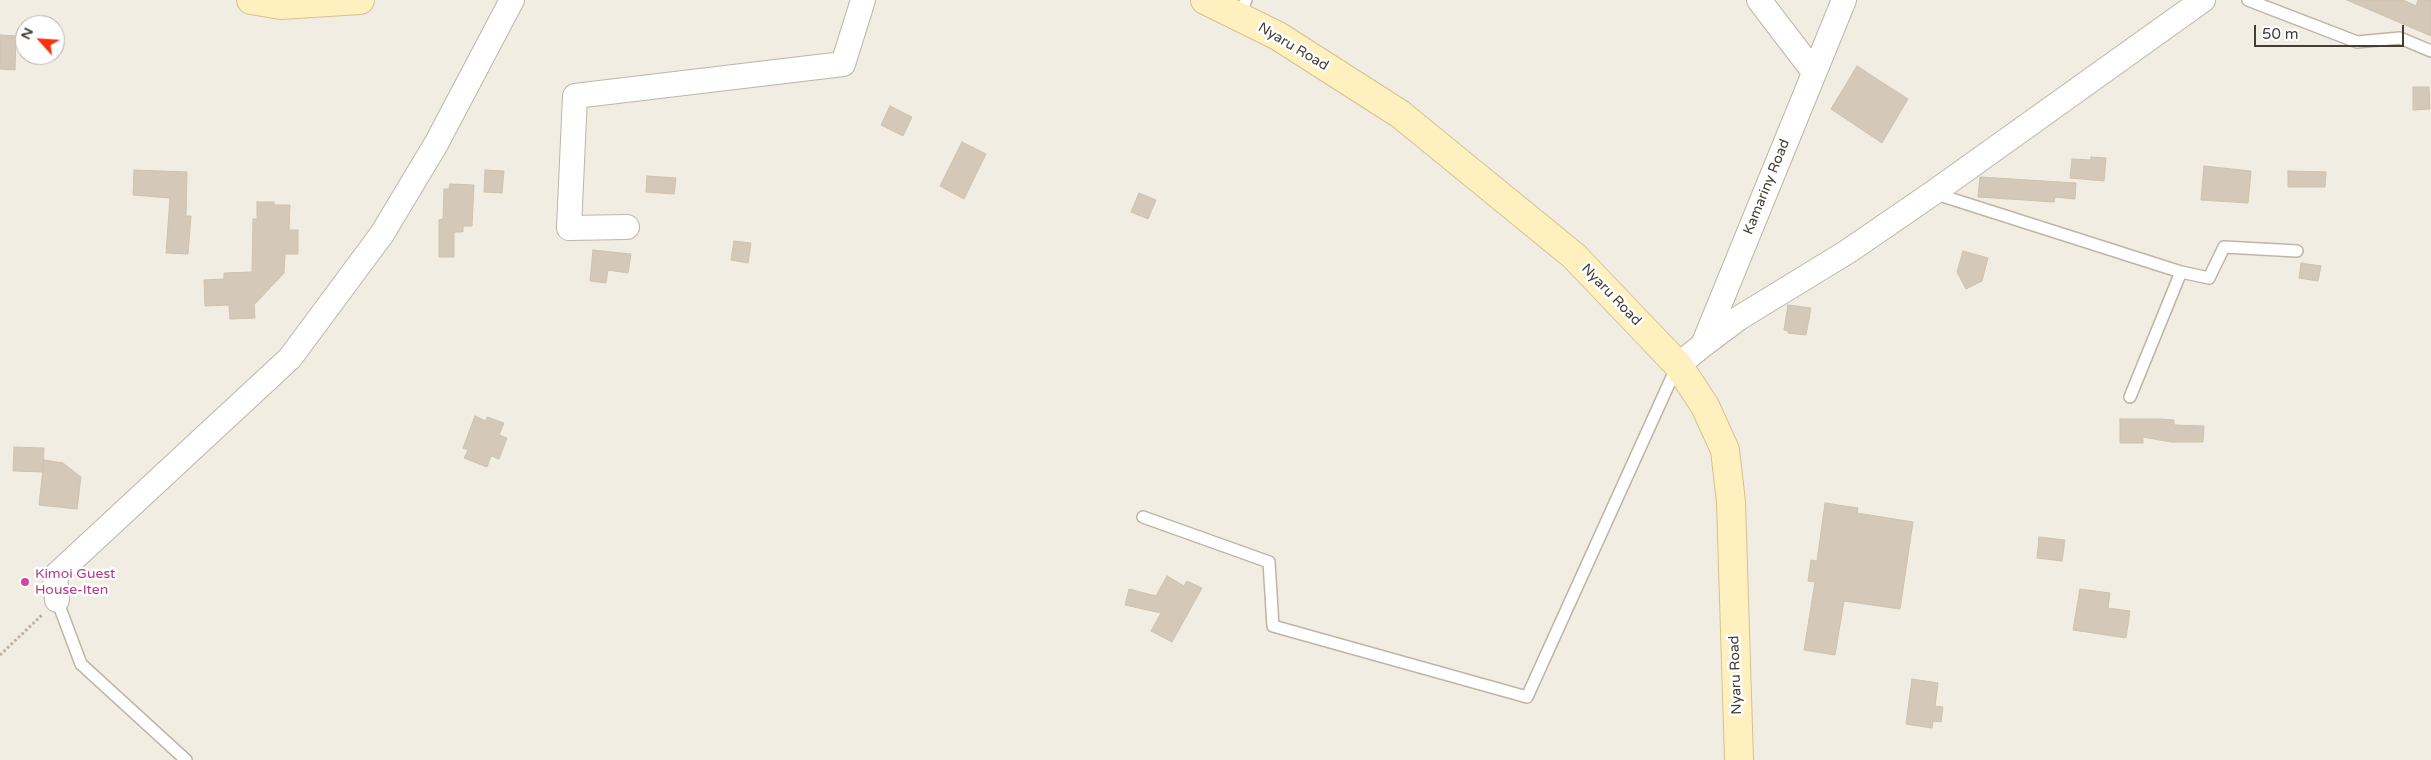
<!DOCTYPE html>
<html>
<head>
<meta charset="utf-8">
<style>
	body { margin:0 }
	#map { position:relative; width:2431px; height:760px; overflow:hidden; background:#f2ede3; font-family:"Varela Round",sans-serif }
	canvas { display:block }
	.north { position:absolute; left:15px; top:15px; width:50px; height:50px; box-sizing:border-box; background:#fff; border:1px solid #b4b1ad; border-radius:50%; rotate:296deg; font-size:14px; font-weight:700; line-height:20px; text-align:center; color:#443d33 }
	.north::after { content:''; display:block; margin:auto; width:18px; height:22px; background:#ff310d; clip-path:polygon(50% 0,100% 100%,50% 72%,0 100%) }
	.scale { position:absolute; left:2254px; top:25px; width:150px; height:22px; box-sizing:border-box; border:2px solid #443d33; border-top:0; padding-left:6px; font-size:15px; line-height:18px; white-space:nowrap; color:#443d33; -webkit-text-stroke:4px #fff; paint-order:stroke }
</style>
</head>
<body>
<div id="map">
<canvas width="2431" height="760"></canvas>
<div class="north">N</div>
<div class="scale">50 m</div>
</div>
<script>
const c = document.querySelector('canvas').getContext('2d');
c.lineJoin = 'round';
function paint(path, color) { c.fillStyle = color; c.fill(path, 'evenodd'); }
const shape = rows => new Path2D(rows.map(r => 'M' + r).join(''));
function stroke(path, color, width, dash) { c.strokeStyle = color; c.lineWidth = width; c.lineCap = dash ? 'butt' : 'round'; c.setLineDash(dash || []); c.stroke(path); }
function label(font, color, halo, rows, align = 'center') {
  c.font = font + ' "Varela Round",sans-serif'; c.lineWidth = 5; c.setLineDash([]); c.textBaseline = 'middle'; c.strokeStyle = halo; c.fillStyle = color; for (const [text, x, y, turn = 0] of rows) {
    c.save(); c.translate(x, y); c.rotate((+turn || 0) * Math.PI / 180); c.textAlign = isNaN(turn) ? turn : align; if (halo) c.strokeText(text, 0, 0); c.fillText(text, 0, 0); c.restore();
  }
}
const building = shape([
	[2347,0,2403,0,2416,6,2418,0,2431,0,2431,36,2347,0],
	[0,35,16,36,15,70,0,69,0,35],
	[1857,66,1908,99,1882,143,1831,109,1857,66],
	[2413,87,2429,87,2430,109,2413,110,2413,87],
	[890,106,912,117,903,136,881,125,890,106],
	[962,142,986,154,964,199,940,186,962,142],
	[2091,157,2106,158,2104,181,2070,178,2072,159,2091,160,2091,157],
	[2204,166,2251,171,2248,203,2201,200,2204,166],
	[134,170,187,172,186,216,191,216,188,254,166,253,170,198,133,195,134,170],
	[485,170,504,171,502,193,484,192,485,170],
	[2288,171,2326,172,2325,187,2288,187,2288,171],
	[647,176,676,178,674,194,646,192,647,176],
	[1980,177,2076,183,2075,199,2055,197,2054,202,1978,197,1980,177],
	[450,184,474,185,472,226,463,226,463,232,454,232,454,257,439,257,439,220,443,219,444,189,449,189,450,184],
	[1139,193,1156,200,1148,219,1131,212,1139,193],
	[257,202,274,202,274,205,290,205,289,230,298,230,298,254,285,254,284,273,254,305,255,318,230,319,229,305,205,306,204,280,224,279,224,273,252,272,253,219,257,219,257,202],
	[734,241,751,243,748,263,731,260,734,241],
	[593,250,631,254,628,273,608,270,606,283,590,281,593,250],
	[1963,251,1988,258,1982,281,1966,289,1957,272,1963,251],
	[2301,263,2321,266,2318,281,2299,278,2301,263],
	[1788,305,1811,308,1806,335,1788,333,1788,331,1784,330,1788,305],
	[475,416,486,421,487,417,504,423,499,435,507,438,499,459,491,456,487,467,464,458,468,450,463,448,475,416],
	[2120,419,2160,419,2174,420,2174,425,2204,426,2203,442,2171,442,2143,437,2143,443,2120,443,2120,419],
	[14,447,44,448,43,472,13,471,14,447],
	[44,460,63,463,81,477,77,509,39,505,44,460],
	[1825,503,1858,508,1857,513,1913,522,1900,609,1844,601,1835,655,1804,650,1815,582,1808,581,1811,560,1817,561,1825,503],
	[2039,537,2065,540,2062,561,2037,558,2039,537],
	[1167,576,1184,586,1187,581,1202,588,1172,642,1151,631,1161,613,1125,605,1129,589,1156,596,1167,576],
	[2080,589,2110,593,2108,608,2130,611,2126,638,2073,630,2080,589],
	[1912,679,1938,683,1935,706,1943,707,1941,722,1933,721,1932,728,1906,724,1912,679]
]);
const path = shape([
	[0,655,43,614]
]);
const service = shape([
	[2248,0,2357,42,2400,38,2431,51],
	[1239,17,1246,0],
	[1933,193,2181,272,2209,278,2224,247,2297,251],
	[2130,397,2181,272],
	[1143,517,1269,562,1273,626,1527,697,1677,366],
	[57,600,81,664,186,760]
]);
const minor = shape([
	[1759,0,1814,72],
	[627,227,569,228,575,96,843,64,863,0],
	[1703,345,1739,318,1847,252,1933,193,2203,0],
	[1678,365,1703,345,1844,0],
	[57,600,55,576,290,358,382,234,436,144,512,0]
]);
const secondary = shape([
	[251,0,281,5,360,0],
	[1205,0,1278,36,1400,114,1574,256,1678,365,1705,406,1725,450,1731,502,1739,760]
]);
const markers = [
	[25,582,5,"#d1479c"]
];
const streetNames = [
	["Nyaru Road",1293,47,31],
	["Kamariny Road",1767,187,-68],
	["Nyaru Road",1611,295,46],
	["Nyaru Road",1736,675,-92]
];
const hotelNames = [
	["Kimoi Guest",35,574],
	["House-Iten",35,590]
];
paint(building, '#d4c9b8');
stroke(building, '#cfc1ab', 1);
stroke(service, '#beb5a5', 14);
stroke(minor, '#beb5a5', 26);
stroke(secondary, '#d4c290', 30);
stroke(path, '#c0b196', 3, [2.5, 2.5]);
stroke(service, '#fff', 11);
stroke(minor, '#fff', 24);
stroke(secondary, '#fff0c0', 28);
for (const [x, y, r, color] of markers) { const dot = new Path2D(); dot.arc(x, y, r, 0, 2 * Math.PI); c.fillStyle = color; c.fill(dot); stroke(dot, '#fff', 2); }
label('14px', '#443d33', '#fff', streetNames);
label('14px', '#b23c85', '#fff', hotelNames, 'left');
</script>
</body>
</html>
